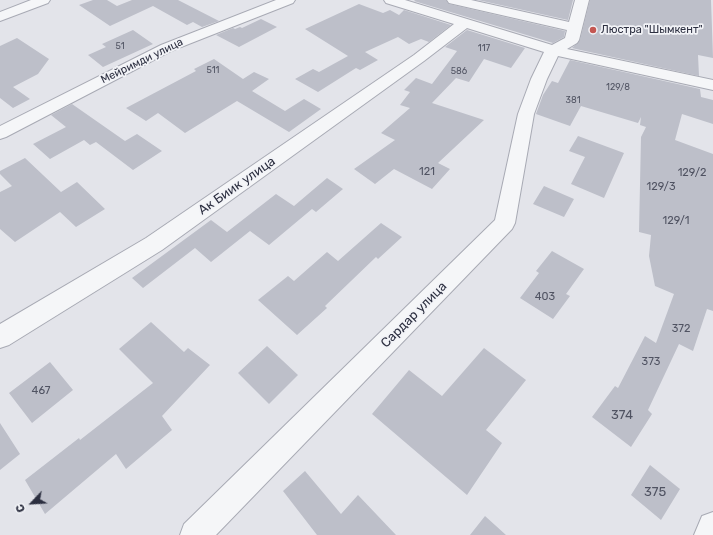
<!DOCTYPE html>
<html>
<head>
<meta charset="utf-8">
<style>
	body { margin:0 }
	#map { position:relative; width:713px; height:535px; overflow:hidden; background:#e3e4ea; font-family:Rubik,sans-serif }
	canvas { display:block }
	.north { position:absolute; left:12px; top:483px; width:40px; height:40px; -webkit-text-stroke:3px #f2f3f7; paint-order:stroke; rotate:245deg; font-size:11px; font-weight:700; line-height:16px; text-align:center; color:#2c2f40 }
	.north::after { content:''; display:block; margin:auto; width:14px; height:18px; background:#2c2f40; clip-path:polygon(50% 0,100% 100%,50% 72%,0 100%) }
</style>
</head>
<body>
<div id="map">
<canvas width="713" height="535"></canvas>
<div class="north">С</div>
</div>
<script>
const c = document.querySelector('canvas').getContext('2d');
c.lineJoin = 'round';
function paint(path, color) { c.fillStyle = color; c.fill(path, 'evenodd'); }
const shape = rows => new Path2D(rows.map(r => 'M' + r).join(''));
function stroke(path, color, width, dash) { c.strokeStyle = color; c.lineWidth = width; c.lineCap = dash ? 'butt' : 'round'; c.setLineDash(dash || []); c.stroke(path); }
function label(font, color, halo, rows, align = 'center') {
  c.font = font + ' Rubik,sans-serif'; c.lineWidth = 3.5; c.setLineDash([]); c.textBaseline = 'middle'; c.strokeStyle = halo; c.fillStyle = color; for (const [text, x, y, turn = 0] of rows) {
    c.save(); c.translate(x, y); c.rotate((+turn || 0) * Math.PI / 180); c.textAlign = isNaN(turn) ? turn : align; if (halo) c.strokeText(text, 0, 0); c.fillText(text, 0, 0); c.restore();
  }
}
const building = shape([
	[93,0,107,0,117,6,132,0,178,0,219,21,202,27,193,22,187,25,153,6,110,26,79,5],
	[415,0,446,0,449,4,565,31,564,37,553,43,414,1],
	[478,0,573,0,568,20],
	[590,0,711,0,713,58,698,55,699,76,576,49,572,48,580,40],
	[359,4,383,13,390,10,399,15,404,10,451,25,429,42,421,39,409,44,398,37,365,52,378,60,360,70,356,68,318,92,295,79,313,69,319,72,348,56,305,29],
	[261,19,277,27,239,47,216,35,233,28,235,29,240,27,242,28],
	[133,30,153,44,103,67,88,55,106,47,102,44],
	[467,30,525,48,511,68,484,59,469,82,456,78,432,103,484,120,438,163,450,169,432,189,394,169,375,184,354,169,395,140,381,133,410,108,400,105,410,92,404,90,416,78,432,84,457,51,445,47],
	[17,38,49,59,38,74,13,87,30,99,13,108,0,98,0,46],
	[214,59,243,79,254,72,269,79,252,91,285,111,304,99,321,109,289,132,237,101,185,133,158,113,146,121,126,108,196,71,194,69],
	[570,60,700,89,701,97,713,100,713,124,682,114,675,140,713,154,713,311,707,309,693,351,679,344,648,410,652,414,631,447,592,417,615,386,618,388,645,336,656,343,674,294,655,286,649,256,651,235,639,232,641,137,646,127,640,125,641,117,638,123,581,106,570,126,536,114,543,95,552,81,558,83],
	[72,104,125,141,137,134,162,151,133,170,96,142,90,145,84,140,50,159,33,144,66,127,51,115],
	[578,136,624,153,604,198,571,184,585,157,569,151],
	[25,158,61,192,77,182,105,209,76,227,60,212,15,242,0,229,0,192,12,186,0,174,0,171],
	[327,178,343,189,316,212,312,209,269,245,250,231,211,262,195,248,143,288,132,278,211,220,227,232,276,194,294,206],
	[544,186,574,199,564,217,533,204],
	[381,223,402,237,378,259,376,257,325,306,327,308,297,335,258,300,288,276,294,281,327,252,338,261],
	[552,251,584,269,566,294,570,296,553,319,520,298,539,273,536,271],
	[151,322,184,352,188,348,210,365,162,416,172,430,126,469,116,454,45,514,25,480,79,438,80,440,153,383,119,349],
	[267,346,298,375,269,404,238,373],
	[484,348,526,380,486,430,502,443,467,495,372,414,409,370,442,396],
	[50,362,73,390,32,423,9,393],
	[0,423,20,454,0,470],
	[650,465,680,489,661,520,631,495],
	[305,471,341,514,358,495,396,535,317,535,283,491],
	[485,516,506,535,470,535]
]);
const minor = shape([
	[31,0,50,0,48,3,0,21,0,12,31,0],
	[276,0,295,0,293,3,171,51,6,137,0,139,0,126,161,45,276,0],
	[384,0,405,0,552,45,565,38,567,30,449,3,447,0,471,0,569,22,575,0,589,0,579,40,577,43,567,49,713,80,713,90,558,56,547,79,534,114,515,223,512,229,216,535,180,535,184,524,495,220,518,114,531,79,544,52,467,28,424,61,162,250,9,345,0,348,0,324,146,238,414,55,454,24,386,3,384,0],
	[713,512,713,535,694,535,702,516,713,512]
]);
const markers = [
	[593,30,4,"#c45752"]
];
const farNumbernames = [
	["51",120,46],
	["117",484,48],
	["511",213,70],
	["586",459,71],
	["129/8",618,87],
	["381",573,100]
];
const farPoinames = [
	["Люстра \"Шымкент\"",601,30]
];
const farStreetnames = [
	["Мейримди улица",142,61,-26]
];
const numberNames = [
	["121",427,172],
	["129/2",692,173],
	["129/3",661,187],
	["129/1",676,221],
	["403",545,297],
	["372",681,329],
	["373",651,362],
	["467",41,391]
];
const streetNames = [
	["Ак Биик улица",237,186,-35],
	["Сардар улица",414,315,-45]
];
const nearNumbernames = [
	["374",622,415],
	["375",655,492]
];
paint(building, '#bdbfc9');
stroke(minor, '#a8aab4', 2);
paint(minor, '#f5f6f8');
for (const [x, y, r, color] of markers) { const dot = new Path2D(); dot.arc(x, y, r, 0, 2 * Math.PI); c.fillStyle = color; c.fill(dot); stroke(dot, '#f2f3f7', 1.5); }
label('9px', '#505362', null, farNumbernames);
label('11px', '#2c2f40', '#f2f3f7', farPoinames, 'left');
label('11px', '#2c2f40', '#f2f3f7', farStreetnames);
label('11px', '#505362', null, numberNames);
label('13px', '#2c2f40', '#f2f3f7', streetNames);
label('13px', '#505362', null, nearNumbernames);
</script>
</body>
</html>
